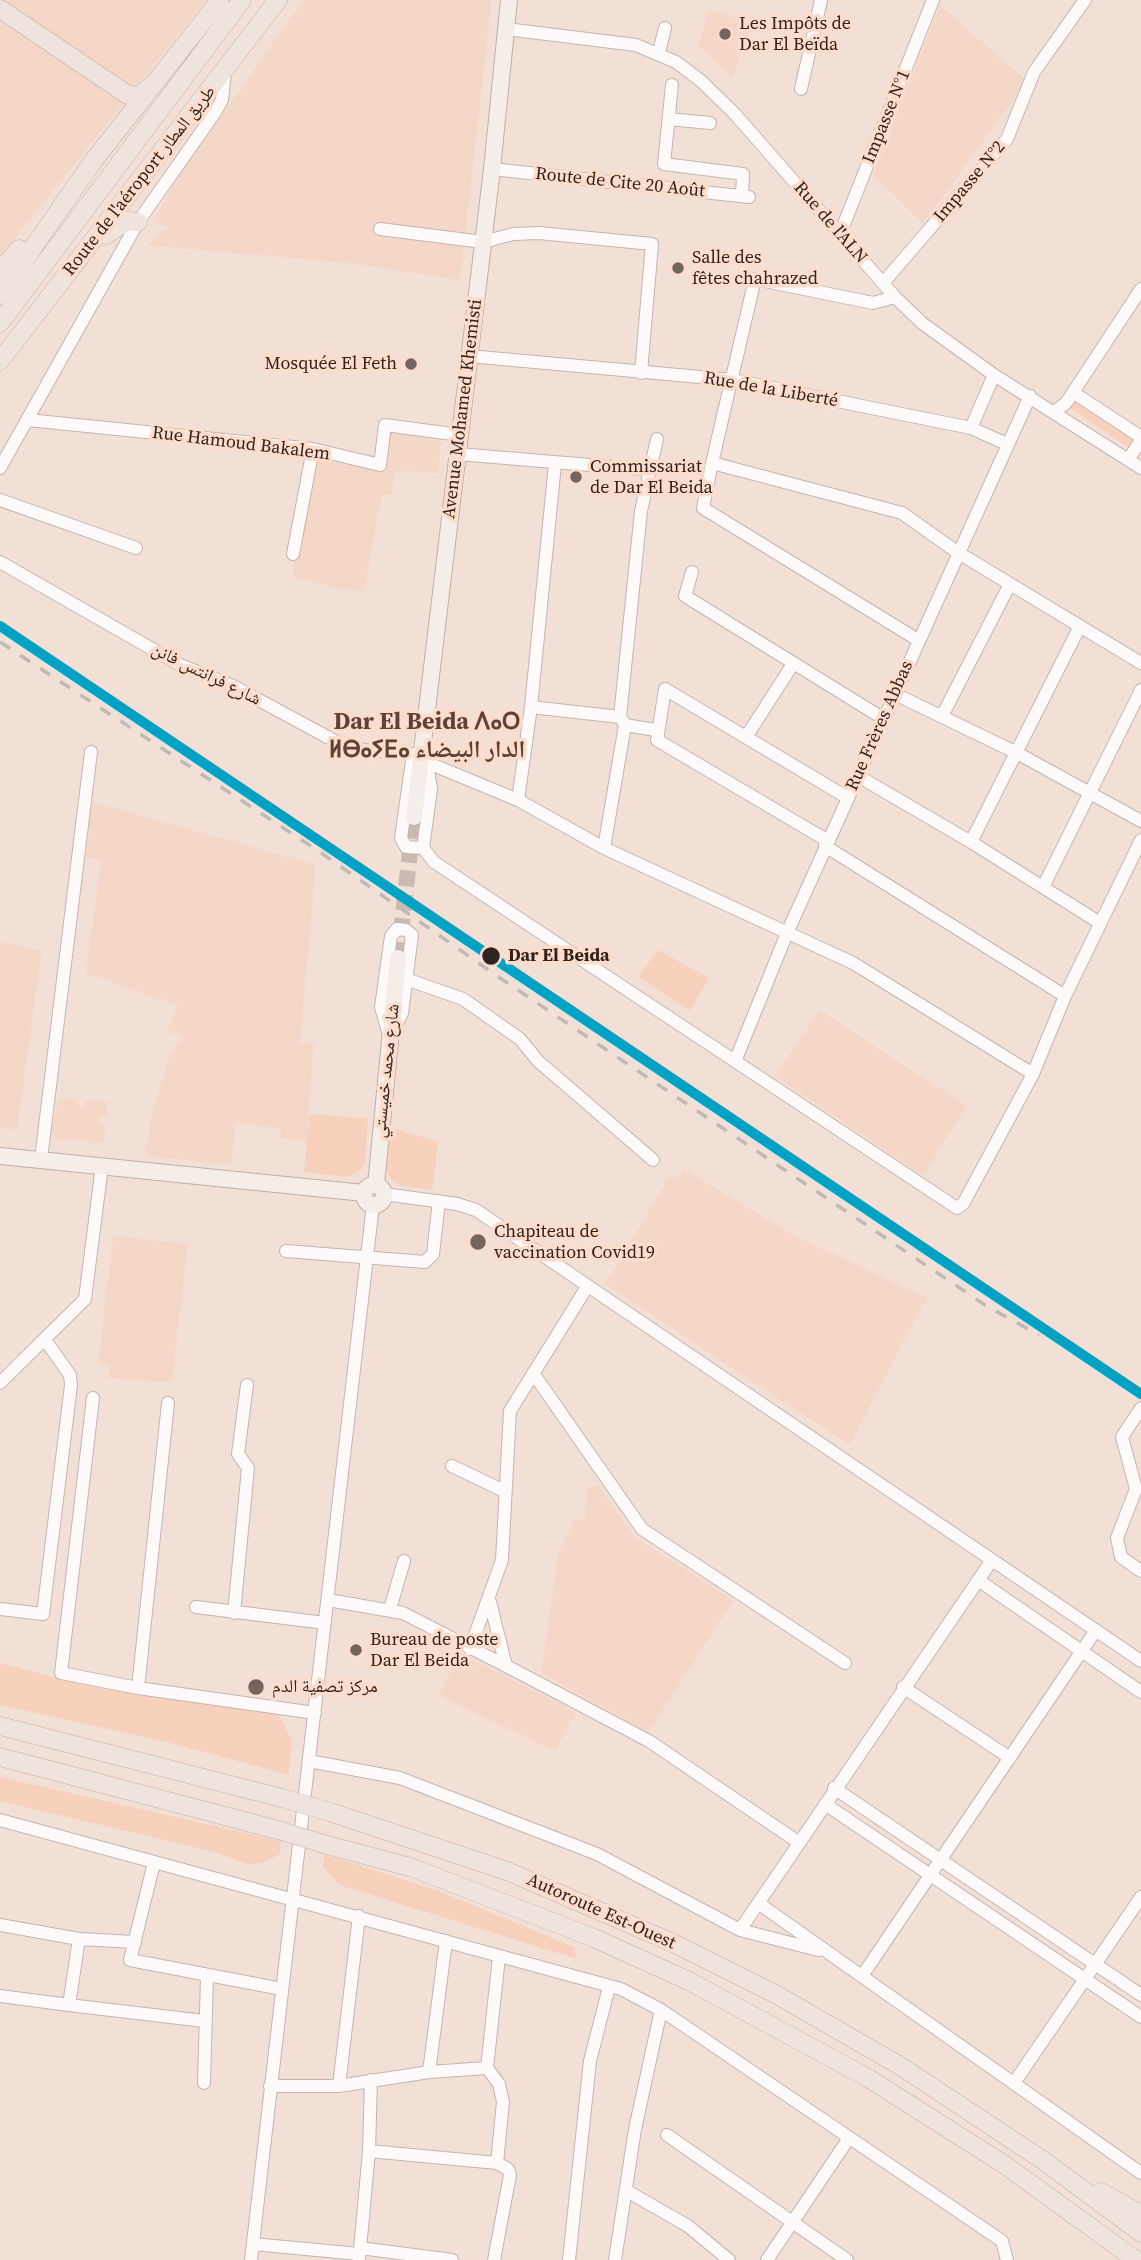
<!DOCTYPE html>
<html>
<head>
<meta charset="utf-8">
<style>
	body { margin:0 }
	canvas { display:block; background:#f2e0d7 }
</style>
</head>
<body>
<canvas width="1141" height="2260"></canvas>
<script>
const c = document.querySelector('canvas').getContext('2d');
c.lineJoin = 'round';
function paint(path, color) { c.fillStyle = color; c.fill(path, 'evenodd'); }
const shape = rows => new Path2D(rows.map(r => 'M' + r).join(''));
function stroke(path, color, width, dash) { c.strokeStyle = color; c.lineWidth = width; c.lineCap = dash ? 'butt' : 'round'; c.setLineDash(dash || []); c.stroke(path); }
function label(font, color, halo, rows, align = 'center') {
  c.font = font + ' "Source Serif 4","Noto Naskh Arabic","Noto Sans Tifinagh",serif'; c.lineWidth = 7; c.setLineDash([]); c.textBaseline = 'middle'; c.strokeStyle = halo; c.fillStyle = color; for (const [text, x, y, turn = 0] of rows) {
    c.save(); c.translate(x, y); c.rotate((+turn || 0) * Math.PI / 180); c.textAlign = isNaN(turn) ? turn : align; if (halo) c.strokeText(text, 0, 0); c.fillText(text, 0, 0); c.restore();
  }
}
const built = shape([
	[0,0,206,0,0,257],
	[303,0,492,0,460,280,348,263,147,245,167,228,154,220,175,182],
	[940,5,1027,81,923,224,873,175],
	[709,9,753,22,732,78,698,46],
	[391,432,441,440,439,473,395,471,392,495,382,494,364,591,336,588,293,577,308,459,386,470],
	[92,802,316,865,300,1042,314,1044,306,1141,280,1138,281,1129,236,1122,231,1165,148,1156,146,1150,152,1112,169,1058,183,1037,167,1032,177,1005,86,973,101,860,86,857],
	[0,942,42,951,17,1130,0,1128],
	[820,1010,967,1106,923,1176,775,1076],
	[59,1098,78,1100,77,1106,83,1107,85,1100,108,1102,107,1117,99,1117,99,1124,106,1125,104,1142,89,1143,89,1140,67,1138,66,1140,57,1139,50,1132],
	[684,1169,794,1235,927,1298,849,1445,605,1284,670,1175,677,1179],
	[113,1236,188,1244,172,1382,108,1378,110,1364,98,1363],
	[599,1485,634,1536,734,1601,648,1732,541,1673,558,1554,575,1520,585,1519,588,1488],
	[460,1653,576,1712,555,1752,439,1695]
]);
const green = shape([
	[1076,399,1136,438,1129,448,1070,408],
	[658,950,709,978,690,1011,638,977],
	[309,1114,368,1118,365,1163,361,1170,348,1177,304,1172],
	[391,1128,438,1141,433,1190,402,1186,391,1179,386,1170],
	[0,1663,50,1676,278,1714,292,1740,289,1775,171,1743,0,1705],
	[0,1777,281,1841,280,1854,265,1862,250,1865,215,1852,0,1801],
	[324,1854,439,1891,574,1947,577,1959,339,1885,323,1866]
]);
const majorTunnel = shape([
	[398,958,414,817]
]);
const minor = shape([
	[506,29,636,45,676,62,701,81,734,113,895,297,922,323,994,375,1141,468],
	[659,52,665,28],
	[672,85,664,164,743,174,742,196],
	[801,89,821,0],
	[669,119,710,123],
	[492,169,749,197],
	[380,229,483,242,513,234,539,233,652,244,641,373],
	[840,234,933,0],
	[883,283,1007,139,1034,72,1085,0],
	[895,297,873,303,755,279,712,463,902,513,957,552,1141,663],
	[469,356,733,380,971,428,994,375],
	[1074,393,1141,437],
	[1054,412,1066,403,1141,289],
	[28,420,313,449,380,465,385,425,460,435],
	[971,428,1007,444],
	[657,439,641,511,620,717,625,725,604,848,853,963,1033,1074],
	[458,454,650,470],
	[1128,460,1141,440],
	[712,463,703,508,918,640],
	[0,468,138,222,216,111,222,100,225,71],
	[0,500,136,548],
	[293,554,313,449],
	[0,562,180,665,231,685,333,740,343,748,422,755],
	[692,572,685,596,884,719],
	[895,694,1017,753,1141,821],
	[531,707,620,717],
	[942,716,1010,584],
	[625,725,656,730],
	[746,737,793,664],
	[413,754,401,838,406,847,423,848],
	[426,758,431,789,423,848,434,862,957,1208,963,1204,1033,1074,1065,996,1141,840],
	[426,762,518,800,604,848],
	[858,776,971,842,1100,923],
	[518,800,531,707,555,464],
	[828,841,657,740,665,689,848,798],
	[971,842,1080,626],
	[825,846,1065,996],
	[1043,887,1141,690],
	[397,929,406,930,412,935,402,1013,390,1038,381,1007,391,936,397,929],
	[406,979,463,999,520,1039,538,1061,653,1160],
	[736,1059,787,933,1030,396],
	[41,1159,91,752],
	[384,1194,457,1204,476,1210,1141,1661],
	[286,1251,425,1262,433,1254,439,1201],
	[533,1373,642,1529,845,1663],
	[0,1383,85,1299,102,1166],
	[93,1398,61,1673,138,1688,315,1713],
	[1141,1408,1122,1437,1136,1489,1117,1538,1121,1557,1141,1571],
	[452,1466,504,1491],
	[978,1580,1141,1692],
	[328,1600,403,1613,514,1670,649,1741,798,1842],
	[490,1602,506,1666],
	[196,1607,325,1623],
	[0,1609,43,1614,71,1385,70,1375,45,1340],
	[390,1609,404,1561],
	[234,1613,248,1468,238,1454,247,1385],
	[470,1649,502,1560,510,1411,587,1287],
	[903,1687,1010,1758],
	[138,1688,168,1403],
	[309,1761,400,1778,597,1854,740,1930,992,1560],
	[834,1788,1141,1995],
	[825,1804,1141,2017],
	[0,1820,621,1989,661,2010,1002,2241,1007,2260],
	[154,1863,130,1960,282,1989],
	[758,1903,1141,2173],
	[0,1925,79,1939,135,1942],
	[740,1930,818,1950],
	[79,1939,69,2005,204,2021],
	[862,1976,1096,1630],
	[0,1996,69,2005],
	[487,2068,499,1957],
	[429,2072,446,1941],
	[204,2083,207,1977],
	[1014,2083,1141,1897],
	[270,2086,339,2086,359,1916],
	[339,2086,429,2072,487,2068,499,2084,503,2102,497,2163],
	[667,2135,847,2260],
	[369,2151,497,2163,508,2169,510,2175,494,2260],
	[627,2191,688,2226,729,2260],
	[253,2244,359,2254],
	[360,2248,452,2260],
	[251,2260,373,1205],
	[359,2260,369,2151,371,2080],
	[569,2260,590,2061,609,1987],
	[615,2260,635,2129,661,2010],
	[767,2260,849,2138]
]);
const major = shape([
	[414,817,492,169,509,0],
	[0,1156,364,1193],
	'364 1195a10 10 0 1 1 20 0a10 10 0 1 1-20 0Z',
	[376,1185,398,958]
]);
const highway = shape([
	[0,9,128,95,141,96,148,88],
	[106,235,127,221,138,222],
	[0,271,19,249],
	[0,295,94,160,220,0],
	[0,323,242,0],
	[0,361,278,0],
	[0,1726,282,1798],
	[0,1757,278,1830],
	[330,1812,507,1871,673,1943,777,1995,902,2067,1044,2161,1141,2233],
	[324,1844,413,1868,594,1938,689,1981,868,2078,1005,2165,1136,2260],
	[1101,2192,1141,2214]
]);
const rail = shape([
	[0,626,1141,1394],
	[0,642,320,852,506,982,985,1305,1039,1335]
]);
const highwayBridge = shape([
	[282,1798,330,1812],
	[278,1830,324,1844]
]);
const rail1 = shape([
	[0,626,1141,1394]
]);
const markers = [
	[725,34,7,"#73655e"],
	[678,268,7,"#73655e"],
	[411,364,7,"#73655e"],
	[576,477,7,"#73655e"],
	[491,956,10,"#2f231d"],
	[478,1242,9,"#73655e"],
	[356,1650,7,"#73655e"],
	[256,1687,9,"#73655e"]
];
const poiNames = [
	["Les Impôts de",739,24],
	["Dar El Beïda",739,45],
	["Salle des",692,258],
	["fêtes chahrazed",692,279],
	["Mosquée El Feth",397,364,"right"],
	["Commissariat",590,467],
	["de Dar El Beida",590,488],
	["Chapiteau de",494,1232],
	["vaccination Covid19",494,1253],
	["Bureau de poste",370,1640],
	["Dar El Beida",370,1661],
	["مركز تصفية الدم",272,1687]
];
const streetNames = [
	["Impasse N°1",887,117,-68],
	["Route de l'aéroport طريق المطار",140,181,-52],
	["Impasse N°2",970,182,-50],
	["Route de Cite 20 Août",620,183,6],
	["Rue de l'ALN",830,223,49],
	["Rue de la Liberté",771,390,10],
	["Avenue Mohamed Khemisti",463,409,-83],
	["Rue Hamoud Bakalem",241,444,7],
	["شارع فرانتس فانن",206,675,26],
	["Rue Frères Abbas",880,726,-66],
	["شارع محمد خميستي",387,1071,-84],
	["Autoroute Est-Ouest",601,1912,24]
];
const stopNames = [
	["Dar El Beida",508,956]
];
const districtNames = [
	["Dar El Beida ⴷⴰⵔ",427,723],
	["ⵍⴱⴰⵢⴹⴰ الدار البيضاء",427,751]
];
paint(built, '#f5d7c8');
paint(green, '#f8d1bd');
stroke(majorTunnel, '#cbbab2', 16, [16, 8]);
stroke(minor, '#c3b5ae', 14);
stroke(major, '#c1afa6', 18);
stroke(highway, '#c1afa6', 19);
stroke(minor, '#fdfaf9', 12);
stroke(major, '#f5ede8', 16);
stroke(highway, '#efe3de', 18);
stroke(rail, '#bebab8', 3.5, [12, 12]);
stroke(highwayBridge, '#c1afa6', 19, []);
stroke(highwayBridge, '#efe3de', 18);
stroke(rail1, '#02a2c5', 10);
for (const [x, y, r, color] of markers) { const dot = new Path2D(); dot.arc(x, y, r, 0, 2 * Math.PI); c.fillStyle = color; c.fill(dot); stroke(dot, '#fddccc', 2.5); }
label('18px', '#2f231d', '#fddccc', poiNames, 'left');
label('18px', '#2f231d', '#fddccc', streetNames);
label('bold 18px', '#2f231d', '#fddccc', stopNames, 'left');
label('bold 24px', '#5d4335', '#fddccc', districtNames);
</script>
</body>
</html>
